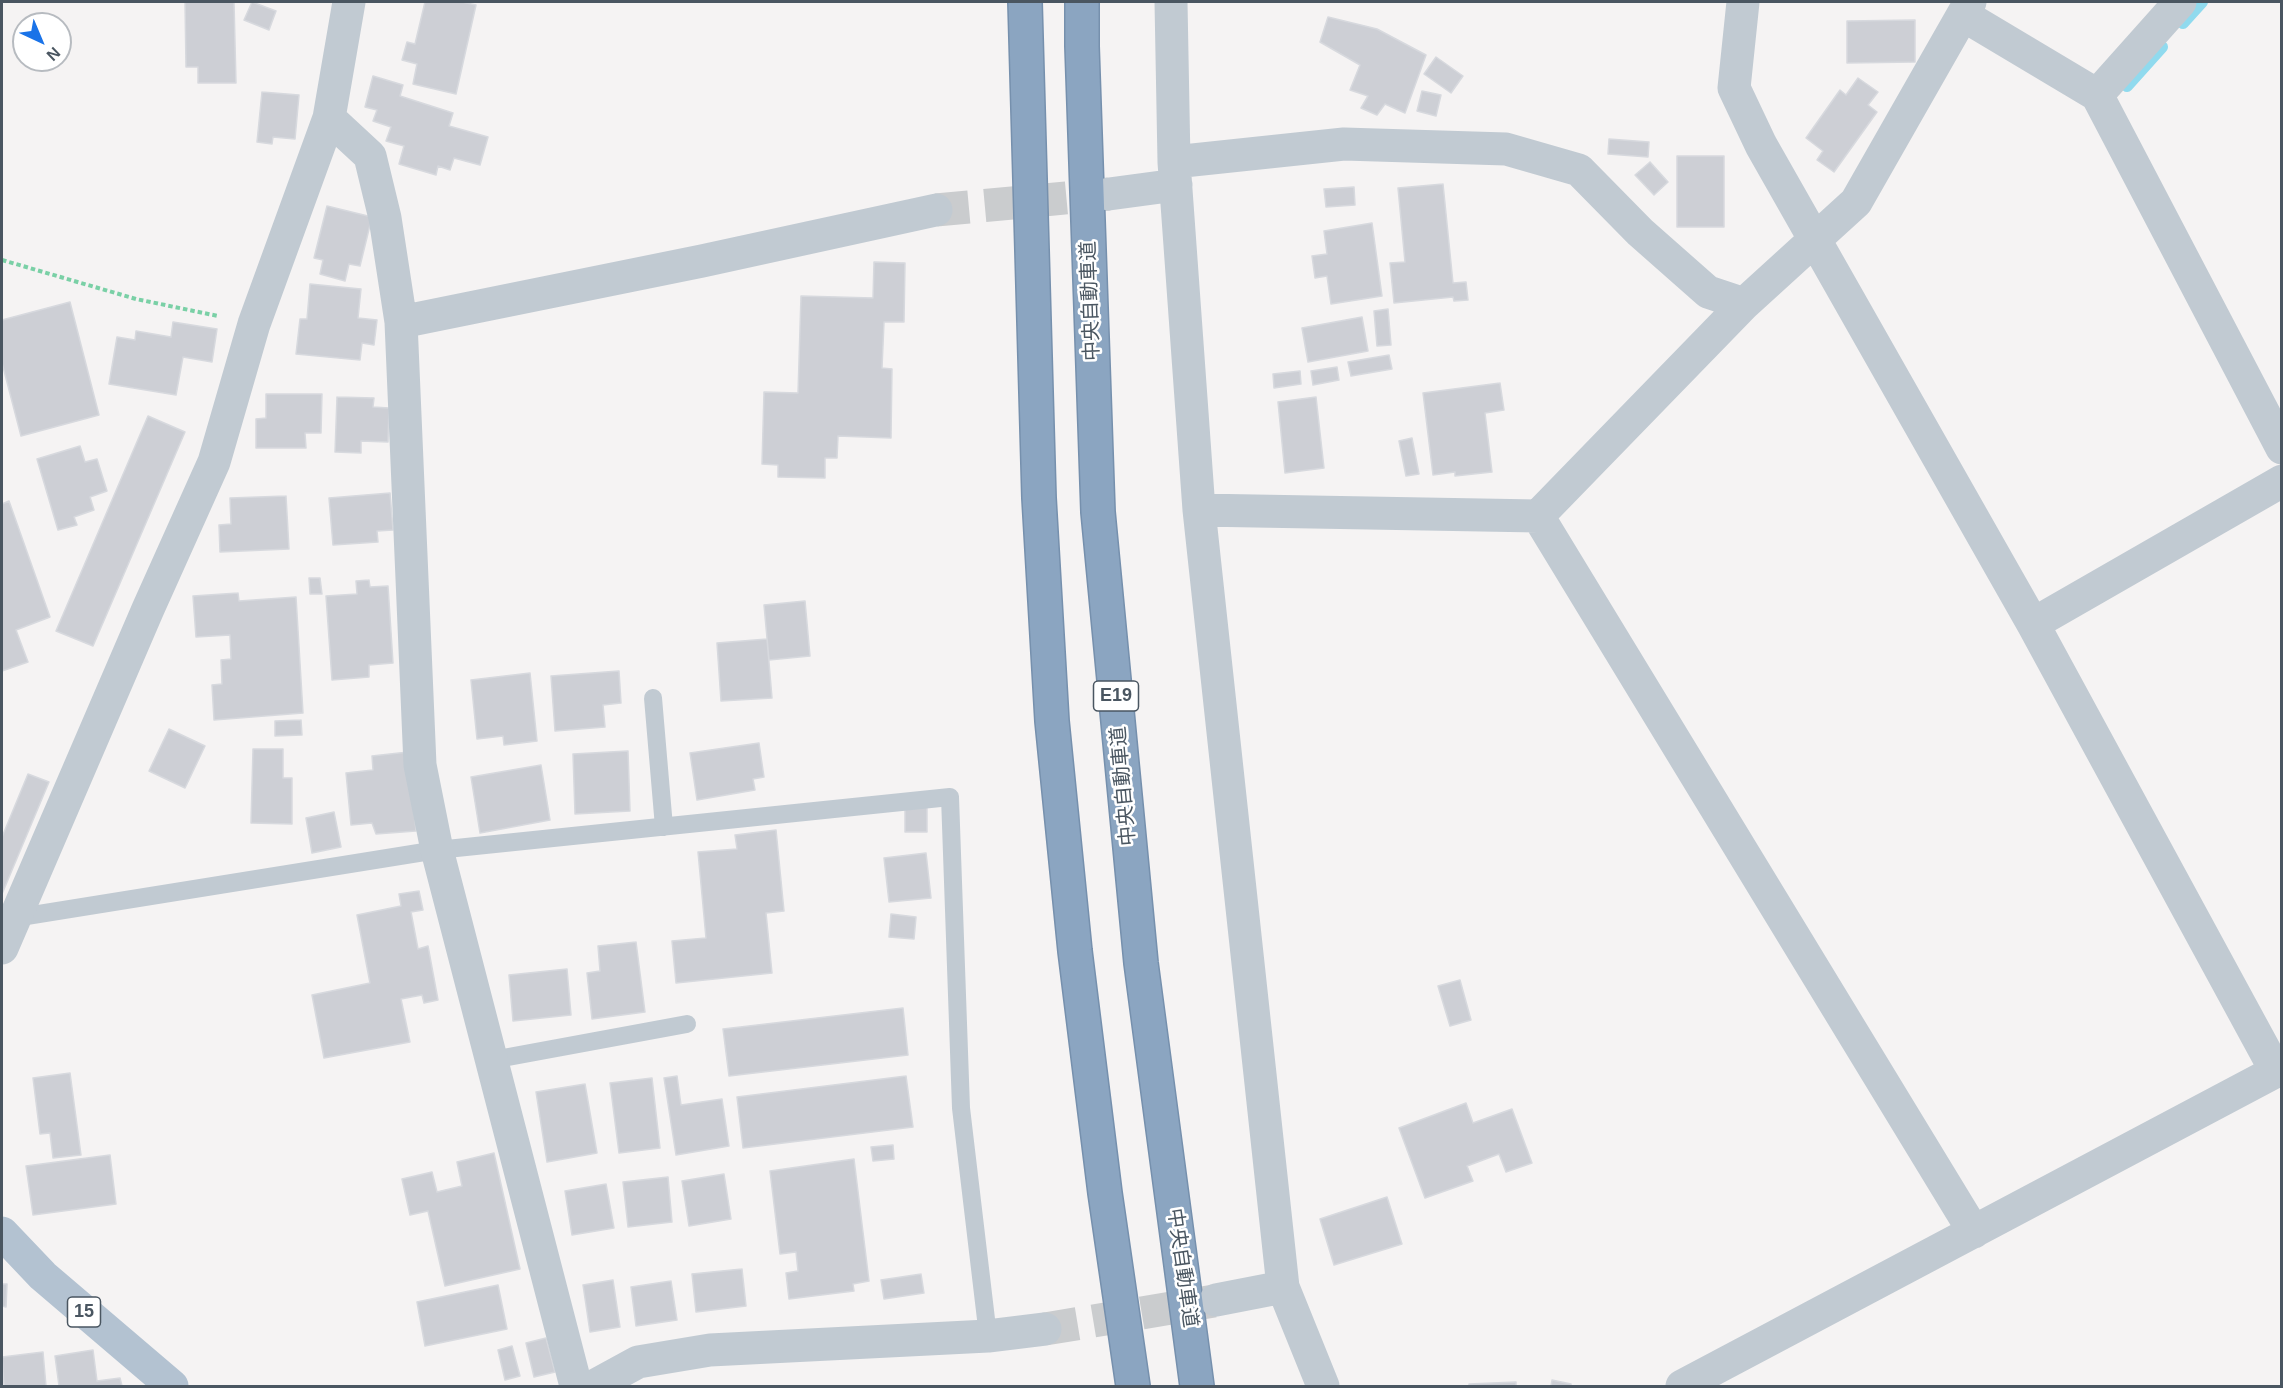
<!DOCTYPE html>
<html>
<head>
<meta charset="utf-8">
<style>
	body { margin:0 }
	#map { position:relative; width:2283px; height:1388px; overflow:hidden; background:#f5f3f3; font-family:Arial,sans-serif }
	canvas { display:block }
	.frame { position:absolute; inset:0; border:3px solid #4a5661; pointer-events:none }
	.north { position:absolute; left:12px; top:12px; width:60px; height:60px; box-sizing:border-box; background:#fff; border:2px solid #b7bbc0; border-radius:50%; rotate:136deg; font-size:16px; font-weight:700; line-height:24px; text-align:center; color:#4a5661 }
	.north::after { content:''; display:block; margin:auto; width:21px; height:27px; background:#1a73e8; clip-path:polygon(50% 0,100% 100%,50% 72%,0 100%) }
</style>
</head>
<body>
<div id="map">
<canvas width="2283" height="1388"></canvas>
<div class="frame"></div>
<div class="north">N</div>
</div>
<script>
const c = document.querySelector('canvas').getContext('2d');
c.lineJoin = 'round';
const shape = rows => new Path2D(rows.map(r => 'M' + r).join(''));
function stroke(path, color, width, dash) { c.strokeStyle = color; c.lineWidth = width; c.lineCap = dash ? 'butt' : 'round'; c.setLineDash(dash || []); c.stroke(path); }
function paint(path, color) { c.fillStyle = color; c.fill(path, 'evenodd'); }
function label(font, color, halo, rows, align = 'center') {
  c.font = font + ' Arial,"Noto Sans JP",sans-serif'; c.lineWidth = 5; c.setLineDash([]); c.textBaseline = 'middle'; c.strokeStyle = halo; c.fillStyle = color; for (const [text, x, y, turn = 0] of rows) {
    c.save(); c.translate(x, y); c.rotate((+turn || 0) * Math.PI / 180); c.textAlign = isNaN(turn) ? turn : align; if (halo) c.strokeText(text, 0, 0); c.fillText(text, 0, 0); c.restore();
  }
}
const stream = shape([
	[2183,23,2202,2],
	[2127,86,2162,47]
]);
const building = shape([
	[185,2,234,2,236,83,198,83,198,67,186,67,185,2],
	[252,2,276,11,269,30,244,20,252,2],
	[425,2,462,2,476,5,456,94,413,84,417,64,402,60,407,42,415,44,425,2],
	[1328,17,1377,29,1426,55,1405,113,1385,104,1377,115,1361,108,1368,96,1350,90,1360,65,1320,42,1328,17],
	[1915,20,1915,62,1847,63,1847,21,1915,20],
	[1436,57,1463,76,1451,93,1424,74,1436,57],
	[373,76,403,85,400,96,453,113,449,126,488,137,480,165,454,158,450,170,438,166,436,175,399,164,404,146,386,141,391,127,373,121,377,110,365,107,373,76],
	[1858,78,1878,92,1868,105,1877,112,1834,172,1817,160,1823,151,1806,138,1840,90,1846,95,1858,78],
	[1422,91,1441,95,1436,116,1417,111,1422,91],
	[262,92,299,95,295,139,273,137,272,144,257,142,262,92],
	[1609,139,1649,142,1648,157,1608,154,1609,139],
	[1677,156,1724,156,1724,227,1677,227,1677,156],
	[1650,162,1668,182,1654,195,1635,175,1650,162],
	[1443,184,1453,283,1466,282,1468,300,1454,301,1453,297,1394,303,1390,263,1405,262,1398,188,1443,184],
	[1354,187,1355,205,1326,207,1324,189,1354,187],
	[327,206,372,217,360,266,349,264,345,281,320,274,323,260,314,258,327,206],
	[1372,223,1382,296,1331,304,1327,276,1315,278,1312,256,1327,254,1324,231,1372,223],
	[874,262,905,263,904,322,884,322,882,368,892,369,891,438,838,436,837,458,825,458,825,478,778,477,778,465,762,464,764,392,798,393,801,296,873,298,874,262],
	[310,284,361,289,358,318,377,320,374,345,362,343,360,360,296,354,300,319,307,319,310,284],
	[70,302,99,415,21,436,2,363,2,320,70,302],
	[1388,309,1391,345,1377,346,1374,311,1388,309],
	[1362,317,1368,351,1308,362,1302,328,1362,317],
	[173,322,217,329,212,362,183,357,176,395,109,384,117,337,135,340,136,331,171,337,173,322],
	[1389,355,1392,369,1351,376,1348,362,1389,355],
	[1337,367,1339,380,1313,385,1311,371,1337,367],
	[1300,371,1301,384,1274,388,1273,374,1300,371],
	[1500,383,1504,410,1485,413,1492,472,1455,476,1455,472,1433,475,1423,393,1500,383],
	[266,394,322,394,321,433,305,433,306,448,256,448,256,419,266,418,266,394],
	[337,397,374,398,373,407,389,408,388,442,361,441,361,453,335,452,337,397],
	[1316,397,1324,468,1285,473,1278,402,1316,397],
	[148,416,185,432,93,646,56,631,148,416],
	[1412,438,1419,474,1406,476,1399,441,1412,438],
	[80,446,85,462,97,459,107,491,90,497,94,510,74,517,77,525,58,530,37,459,80,446],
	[390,493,393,530,377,531,378,542,333,545,329,498,390,493],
	[286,496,289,549,220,552,219,525,231,524,230,498,286,496],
	[9,501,50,617,16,630,28,662,2,671,2,504,9,501],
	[309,578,320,578,322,594,310,594,309,578],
	[369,580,370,587,388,586,393,663,369,665,369,677,332,680,326,596,357,594,356,581,369,580],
	[238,593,239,601,296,597,303,713,214,720,212,685,222,684,221,660,231,659,230,635,196,637,193,596,238,593],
	[805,601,810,656,769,660,764,605,805,601],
	[767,639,772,698,721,701,717,643,767,639],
	[619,671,621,703,603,705,605,727,555,731,551,676,619,671],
	[530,673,537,741,504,745,503,736,477,739,471,680,530,673],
	[301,720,302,735,275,736,275,721,301,720],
	[169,729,205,746,185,788,149,771,169,729],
	[759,743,764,777,753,779,755,790,697,800,690,753,759,743],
	[253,749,283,749,283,778,292,778,292,824,251,823,253,749],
	[628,751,630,811,575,814,573,754,628,751],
	[408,752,416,831,376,834,372,823,351,825,346,773,373,770,372,756,408,752],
	[541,765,550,820,480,833,471,777,541,765],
	[28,774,49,782,2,894,2,837,28,774],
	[927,806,927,832,905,832,905,807,927,806],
	[334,812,341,847,312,853,306,818,334,812],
	[776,830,784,911,766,913,772,973,676,983,672,941,706,938,698,852,737,849,735,835,776,830],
	[926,853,931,898,889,902,884,858,926,853],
	[419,891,423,910,411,912,418,949,428,946,438,1000,424,1003,422,995,401,999,410,1042,324,1058,312,995,370,983,357,915,401,906,399,894,419,891],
	[891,914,916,917,914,939,889,937,891,914],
	[636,942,645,1012,592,1019,587,973,600,971,598,946,636,942],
	[567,969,571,1015,513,1021,509,975,567,969],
	[1460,980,1471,1020,1450,1026,1438,986,1460,980],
	[903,1008,908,1055,729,1076,723,1029,903,1008],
	[70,1073,81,1155,53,1158,50,1133,40,1134,33,1078,70,1073],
	[677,1076,681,1105,722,1099,729,1146,676,1155,664,1078,677,1076],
	[906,1076,913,1127,743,1148,737,1097,906,1076],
	[652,1078,660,1148,619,1153,610,1083,652,1078],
	[585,1084,597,1153,547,1162,536,1092,585,1084],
	[1466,1103,1473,1123,1512,1109,1532,1163,1506,1172,1499,1154,1467,1166,1473,1181,1425,1198,1399,1128,1466,1103],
	[893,1145,894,1159,873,1161,871,1147,893,1145],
	[494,1153,520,1269,445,1286,428,1211,410,1215,402,1179,432,1172,437,1192,462,1186,457,1162,494,1153],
	[110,1155,116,1204,33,1215,26,1166,110,1155],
	[854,1159,869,1281,853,1284,854,1291,789,1299,786,1273,798,1271,796,1252,780,1254,770,1171,854,1159],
	[724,1174,731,1219,689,1226,682,1181,724,1174],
	[668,1177,672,1222,628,1227,623,1182,668,1177],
	[606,1184,614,1228,572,1235,565,1191,606,1184],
	[1387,1197,1402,1244,1334,1265,1320,1219,1387,1197],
	[742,1269,746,1306,696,1312,692,1274,742,1269],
	[921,1274,924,1293,884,1299,881,1280,921,1274],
	[613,1280,620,1327,590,1332,583,1285,613,1280],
	[671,1281,677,1320,636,1326,631,1287,671,1281],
	[2,1284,7,1284,6,1307,2,1306,2,1284],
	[498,1285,507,1329,425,1346,417,1302,498,1285],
	[546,1338,555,1372,534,1377,526,1343,546,1338],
	[512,1346,520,1376,505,1380,498,1350,512,1346],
	[93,1350,97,1381,120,1378,122,1386,59,1386,55,1356,93,1350],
	[43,1352,46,1386,4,1386,2,1357,43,1352],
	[1552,1380,1571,1384,1571,1386,1551,1386,1552,1380],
	[1516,1382,1516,1386,1469,1386,1469,1384,1516,1382]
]);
const minorTunnel = shape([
	[936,210,1109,194],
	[1045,1329,1214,1301]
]);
const path = shape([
	[2,260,136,299,218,316]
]);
const service = shape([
	[653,698,664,827],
	[14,918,437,850,950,797,961,1108,988,1336],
	[492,1060,687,1024]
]);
const minor = shape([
	[1171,2,1174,162,1199,510,1283,1287,1323,1386],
	[1743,2,1734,88,1761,145,2033,624,2276,1071],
	[1963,15,2097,95,2282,448],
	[2097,95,2180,2],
	[329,118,370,156,385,218,401,322,420,765,437,850,576,1386],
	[1174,162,1344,144,1506,149,1579,170,1640,232,1708,292,1744,304],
	[1109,194,1176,185],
	[401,322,702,261,936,210],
	[1199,510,1538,516,1744,304,1856,202,1970,2],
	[1538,516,1974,1232],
	[2033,624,2282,481],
	[2,948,148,609,214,462,254,324,329,118,349,2],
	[1216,1300,1283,1287],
	[594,1386,638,1362,710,1350,988,1336,1045,1329],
	[1682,1386,2282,1068]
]);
const primary = shape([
	[2,1233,43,1276,172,1386]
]);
const motorway = shape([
	[1025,2,1039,498,1052,721,1075,951,1105,1193,1133,1386],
	[1082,2,1082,46,1098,512,1141,963,1197,1386]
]);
const shields = [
	[1116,696,45],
	[84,1312,33]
];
const shieldNames = [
	["E19",1116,696],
	["15",84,1312]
];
const streetNames = [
	["中央自動車道",1091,301,-92],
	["中央自動車道",1124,786,-95],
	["中央自動車道",1182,1268,82]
];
stroke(stream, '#90daee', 12);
paint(building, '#cdcfd5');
stroke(building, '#d7d9de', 1.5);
stroke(minorTunnel, '#caccce', 33, [33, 16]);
stroke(motorway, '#7690ad', 36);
stroke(path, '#7ad0a6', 4, [4.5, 3]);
stroke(service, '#c1cad2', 18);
stroke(minor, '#c1cad2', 33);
stroke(primary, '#b3c2d1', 33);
stroke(motorway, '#8ba5c1', 33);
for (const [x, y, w] of shields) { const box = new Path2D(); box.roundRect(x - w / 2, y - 15, w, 30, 4.5); c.fillStyle = '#fff'; c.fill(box); stroke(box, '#4a5661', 1.5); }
label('bold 18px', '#4a5661', null, shieldNames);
label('20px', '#4a5661', '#fff', streetNames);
</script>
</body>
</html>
